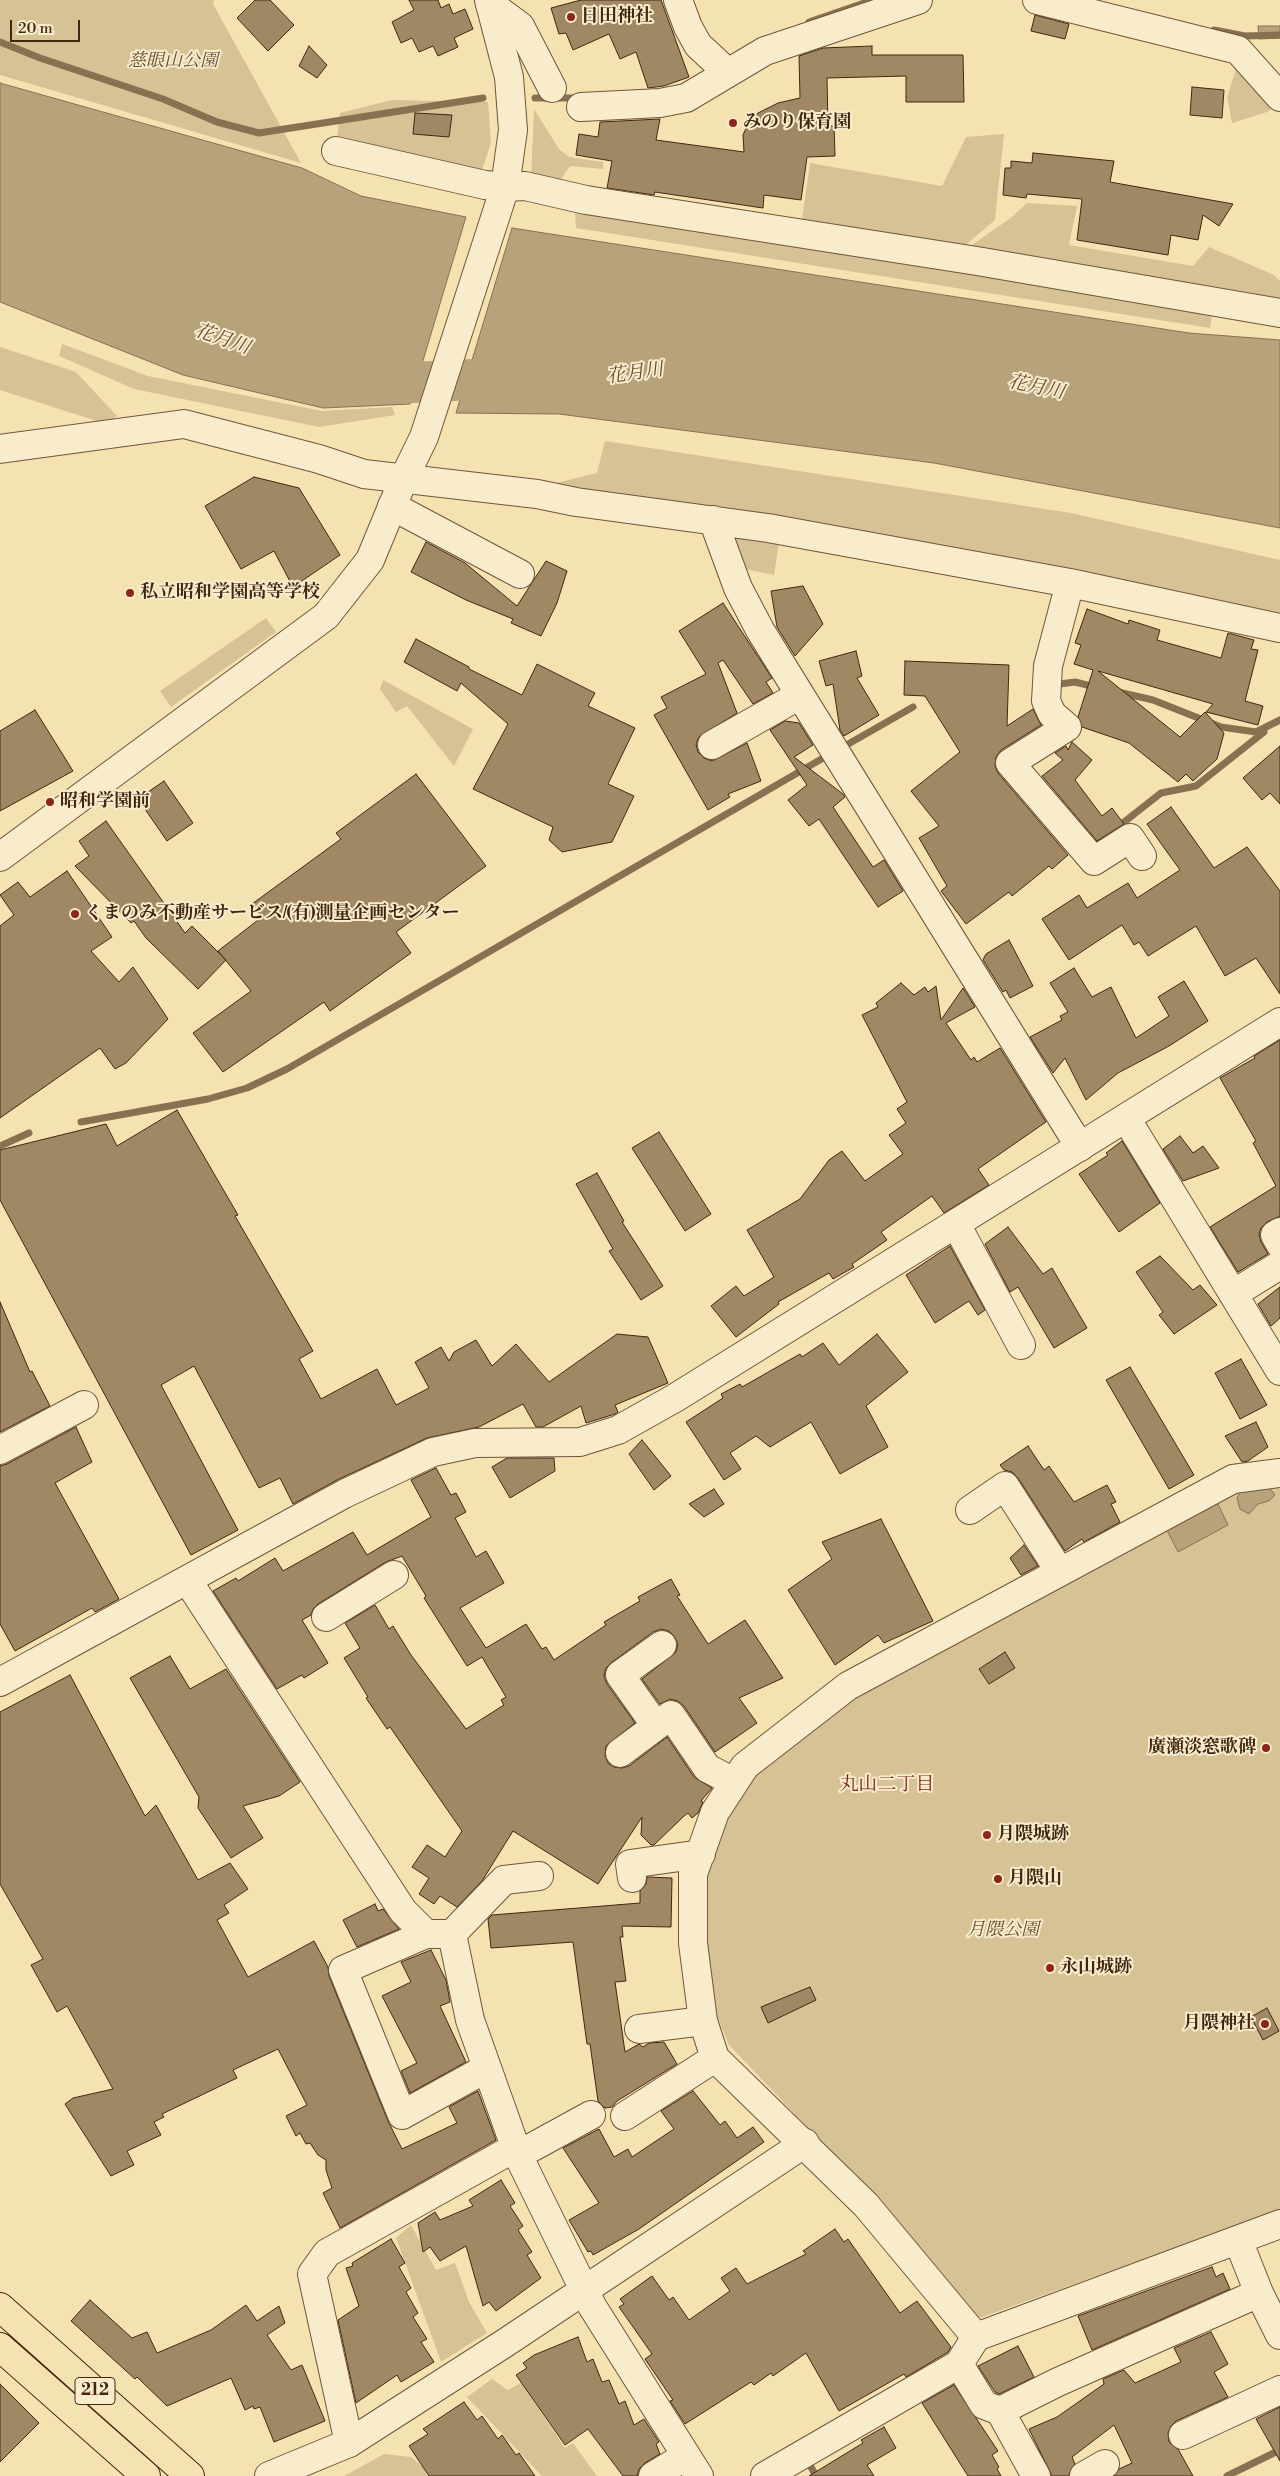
<!DOCTYPE html>
<html>
<head>
<meta charset="utf-8">
<style>
	body { margin:0 }
	#map { position:relative; width:1280px; height:2476px; overflow:hidden; background:#f5e2b1; font-family:"Libre Bodoni",serif }
	canvas { display:block }
	.scale { position:absolute; left:10px; top:20px; width:70px; height:22px; box-sizing:border-box; border:2px solid #432612; border-top:0; padding-left:6px; font-size:15px; line-height:18px; white-space:nowrap; color:#432612; -webkit-text-stroke:4px #f8eccc; paint-order:stroke }
</style>
</head>
<body>
<div id="map">
<canvas width="1280" height="2476"></canvas>
<div class="scale">20 m</div>
</div>
<script>
const c = document.querySelector('canvas').getContext('2d');
c.lineJoin = 'round';
function paint(path, color) { c.fillStyle = color; c.fill(path, 'evenodd'); }
const shape = rows => new Path2D(rows.map(r => 'M' + r).join(''));
function stroke(path, color, width, dash) { c.strokeStyle = color; c.lineWidth = width; c.lineCap = dash ? 'butt' : 'round'; c.setLineDash(dash || []); c.stroke(path); }
function label(font, color, halo, rows, align = 'center') {
  c.font = font + ' "Libre Bodoni","Noto Serif JP",serif'; c.lineWidth = 4; c.setLineDash([]); c.textBaseline = 'middle'; c.strokeStyle = halo; c.fillStyle = color; for (const [text, x, y, turn = 0] of rows) {
    c.save(); c.translate(x, y); c.rotate((+turn || 0) * Math.PI / 180); c.textAlign = isNaN(turn) ? turn : align; if (halo) c.strokeText(text, 0, 0); c.fillText(text, 0, 0); c.restore();
  }
}
const green = shape([
	[0,0,214,0,213,4,301,163,0,75],
	[1239,60,1280,103,1267,112,1232,123,1227,97],
	[392,100,488,102,491,143,480,176,336,146,340,113],
	[534,109,559,149,569,157,603,162,603,169,570,166,557,185,531,180],
	[1004,134,995,220,962,248,802,219,810,163,942,186,966,137],
	[1027,203,1077,206,1069,245,1193,266,1209,247,1274,275,1280,281,1280,301,962,252,1012,217],
	[575,210,1213,305,1210,328,576,228],
	[62,344,148,376,322,411,392,407,395,415,319,427,134,389,59,356],
	[0,347,76,372,117,416,106,424,0,390],
	[605,441,1071,513,1280,560,1280,623,552,484,597,473],
	[716,522,780,535,774,575,744,569],
	[266,618,276,632,171,707,160,691],
	[383,680,473,729,454,766,407,706,396,712,380,689],
	[1280,1480,1280,2210,971,2321,877,2200,729,2045,712,2004,704,1889,714,1843,740,1788,787,1746,863,1690,1235,1486],
	[411,2225,436,2270,455,2263,469,2302,487,2333,441,2362,396,2238],
	[492,2379,508,2390,521,2383,565,2448,573,2443,597,2476,542,2476,467,2397],
	[384,2454,411,2457,423,2467,427,2476,344,2476]
]);
const water = shape([
	[1280,26,1280,38,1259,39,1258,26,1280,26],
	[0,83,302,168,361,196,466,217,410,404,323,408,183,375,0,302,0,83],
	[512,228,1189,333,1280,340,1280,528,934,463,559,414,456,413,512,228],
	[1268,1486,1275,1495,1269,1501,1258,1504,1249,1514,1240,1509,1237,1498,1242,1488,1268,1486],
	[1213,1494,1228,1525,1178,1552,1163,1522,1213,1494]
]);
const stream = shape([
	[809,22,873,0],
	[1214,30,1245,36,1280,35],
	[0,42,40,58,163,99,217,122,259,133,483,98],
	[535,98,579,98],
	[1052,685,1075,682,1095,687],
	[1118,692,1153,700,1221,727,1256,732,1280,720],
	[843,747,913,707],
	[1091,848,1161,793,1196,786,1264,732],
	[81,1122,208,1099,247,1088,287,1069,830,754],
	[0,1146,29,1133],
	[811,2467,816,2476],
	[1227,2476,1280,2450]
]);
const river = shape([
	[361,379,402,383,524,377]
]);
const building = shape([
	[255,0,270,0,294,25,268,51,237,18,255,0],
	[409,0,438,0,441,8,449,4,453,14,465,9,473,29,454,38,458,47,438,56,433,46,419,52,412,38,401,43,392,22,414,10,409,0],
	[581,0,661,0,689,77,664,86,648,88,636,52,620,59,609,34,573,50,566,33,559,34,551,8,581,0],
	[1035,15,1069,24,1065,39,1031,31,1035,15],
	[309,46,327,65,317,78,299,66,309,46],
	[872,46,872,55,963,55,964,102,906,102,906,76,827,78,828,126,834,126,835,156,807,157,801,200,764,195,763,208,655,192,654,195,607,188,612,161,576,155,579,134,598,137,600,122,660,119,656,140,744,152,743,135,748,124,758,113,778,103,800,98,799,56,823,48,872,46],
	[1192,87,1224,90,1222,118,1190,115,1192,87],
	[415,113,452,115,449,137,413,134,415,113],
	[1033,153,1114,161,1110,182,1233,204,1219,226,1203,215,1198,240,1171,235,1168,255,1077,240,1082,199,1027,194,1026,198,1003,195,1005,168,1011,168,1011,161,1032,163,1033,153],
	[254,477,299,488,340,555,293,587,274,551,241,569,205,506,254,477],
	[426,542,465,563,517,606,546,561,567,571,557,603,541,636,511,623,513,619,466,600,411,572,426,542],
	[803,586,823,624,795,656,777,627,771,591,803,586],
	[723,603,772,678,766,682,773,693,753,704,723,660,718,663,737,713,699,737,696,744,698,752,704,758,712,761,747,743,761,781,728,794,730,797,708,810,654,715,667,708,661,697,706,674,679,631,723,603],
	[1087,609,1128,624,1129,620,1160,630,1157,640,1221,658,1228,633,1254,640,1251,649,1258,650,1245,701,1263,706,1258,725,1206,712,1213,704,1098,671,1180,737,1205,712,1224,733,1217,759,1193,781,1186,774,1178,782,1129,743,1082,727,1078,717,1093,670,1074,664,1081,645,1075,643,1087,609],
	[416,639,469,667,469,669,522,695,537,664,595,693,588,706,635,728,608,784,634,796,612,842,562,852,549,840,553,827,473,789,508,724,461,683,457,691,404,662,416,639],
	[856,651,862,676,857,678,879,715,844,736,840,730,833,684,826,686,819,661,856,651],
	[905,661,1009,665,1007,726,1033,709,1041,725,1001,750,996,757,995,766,998,773,1068,855,1052,869,1049,866,1012,896,1009,892,966,924,941,891,947,886,919,838,939,826,911,791,960,752,925,696,904,695,905,661],
	[35,710,73,771,0,811,0,731,35,710],
	[785,721,799,723,813,745,794,757,843,794,845,797,833,807,873,867,884,860,903,891,878,907,819,819,809,826,788,800,807,785,770,730,785,721],
	[1072,742,1092,760,1075,780,1102,816,1112,808,1124,824,1097,841,1042,776,1063,760,1055,753,1066,746,1068,750,1072,742],
	[1280,746,1280,804,1270,793,1262,800,1243,778,1280,746],
	[416,774,486,866,396,932,411,953,330,1011,324,1002,223,1072,193,1033,251,991,218,951,262,917,252,904,341,839,336,833,416,774],
	[164,781,193,823,167,841,138,799,164,781],
	[1171,807,1214,868,1247,847,1280,891,1280,994,1256,958,1225,976,1196,926,1148,956,1139,942,1134,945,1122,925,1069,960,1042,919,1079,895,1087,908,1128,883,1137,898,1180,870,1147,824,1171,807],
	[106,821,185,933,192,926,226,960,198,989,146,938,134,921,131,923,75,866,89,856,79,841,106,821],
	[67,871,112,937,91,951,119,982,133,967,168,1019,126,1063,115,1069,100,1048,0,1118,0,926,14,915,0,895,18,882,30,897,67,871],
	[1009,940,1033,986,1010,998,1006,990,1003,992,983,960,986,954,1009,940],
	[1074,968,1092,997,1111,987,1136,1038,1169,1016,1158,997,1184,981,1208,1021,1169,1046,1118,1073,1086,1100,1065,1058,1053,1073,1030,1037,1062,1020,1060,1016,1068,1012,1050,983,1074,968],
	[901,983,914,995,925,987,928,992,936,986,941,1020,963,988,975,1007,946,1023,971,1060,974,1057,977,1062,1000,1048,1046,1122,978,1169,989,1185,944,1213,932,1196,881,1232,887,1240,852,1264,854,1267,833,1279,829,1273,778,1302,779,1304,736,1337,711,1306,736,1286,744,1296,774,1277,747,1230,800,1199,829,1160,842,1151,865,1181,903,1154,889,1135,906,1123,897,1109,907,1102,862,1015,878,1007,876,1003,901,983],
	[1280,1040,1280,1216,1267,1222,1261,1228,1259,1234,1261,1242,1268,1254,1238,1272,1210,1227,1276,1186,1253,1143,1256,1141,1220,1078,1255,1058,1254,1056,1280,1040],
	[177,1110,238,1215,235,1216,313,1351,299,1359,321,1399,377,1369,396,1405,429,1388,415,1362,441,1347,449,1361,454,1352,476,1340,492,1366,516,1344,549,1382,617,1334,648,1337,668,1383,615,1405,618,1412,615,1414,586,1423,581,1406,543,1427,536,1427,523,1404,479,1427,427,1438,337,1480,293,1504,280,1478,259,1488,194,1366,161,1385,238,1530,191,1555,0,1200,0,1150,106,1124,117,1146,177,1110],
	[659,1132,711,1214,685,1231,632,1148,659,1132],
	[1180,1136,1193,1153,1203,1146,1219,1168,1183,1181,1163,1149,1180,1136],
	[1122,1141,1160,1203,1119,1232,1079,1174,1108,1155,1106,1153,1122,1141],
	[597,1173,624,1221,622,1222,663,1286,641,1300,609,1251,613,1249,576,1184,597,1173],
	[1008,1227,1043,1274,1052,1268,1087,1328,1054,1348,1018,1287,1010,1292,985,1244,1008,1227],
	[950,1246,985,1310,978,1315,969,1301,935,1323,906,1275,950,1246],
	[1160,1256,1193,1290,1200,1285,1217,1305,1174,1334,1159,1315,1163,1312,1136,1272,1160,1256],
	[1280,1287,1280,1318,1271,1326,1258,1304,1280,1287],
	[0,1302,30,1372,32,1371,50,1406,0,1432,0,1302],
	[877,1334,908,1372,866,1406,888,1447,840,1474,811,1422,770,1447,756,1436,730,1453,741,1469,724,1480,686,1422,723,1398,721,1394,740,1384,742,1387,800,1354,802,1357,823,1343,839,1365,877,1334],
	[1241,1359,1267,1405,1240,1419,1215,1373,1241,1359],
	[1130,1367,1194,1475,1169,1489,1106,1380,1130,1367],
	[1256,1422,1268,1447,1248,1461,1242,1462,1225,1436,1256,1422],
	[76,1427,92,1462,55,1483,119,1599,95,1612,92,1608,15,1651,0,1624,0,1466,7,1464,76,1427],
	[642,1440,671,1476,654,1490,629,1454,642,1440],
	[1028,1446,1044,1470,1049,1466,1074,1502,1107,1485,1116,1502,1111,1504,1120,1522,1084,1542,1082,1539,1065,1551,1018,1478,1012,1472,1004,1470,1000,1465,1028,1446],
	[507,1458,554,1458,555,1471,510,1498,492,1467,507,1458],
	[436,1468,451,1495,456,1493,466,1512,455,1518,476,1557,486,1551,504,1583,460,1608,486,1648,526,1624,542,1649,546,1647,554,1660,606,1625,604,1622,640,1601,638,1597,671,1579,680,1595,677,1596,708,1644,745,1620,783,1678,739,1698,757,1723,715,1752,684,1706,678,1701,670,1699,660,1704,642,1679,676,1652,678,1644,674,1636,669,1631,661,1629,653,1632,611,1663,606,1668,604,1676,607,1684,635,1723,606,1746,605,1755,608,1763,614,1767,622,1768,629,1766,667,1737,694,1777,712,1788,701,1801,703,1802,698,1813,692,1818,688,1813,684,1816,654,1845,651,1845,641,1835,642,1817,598,1884,513,1831,482,1881,457,1907,440,1896,434,1904,419,1894,429,1878,412,1867,427,1845,445,1857,462,1831,390,1727,387,1729,366,1698,368,1697,344,1658,360,1648,345,1623,375,1605,389,1629,393,1626,411,1655,466,1729,504,1705,501,1700,506,1697,482,1657,467,1666,424,1598,426,1596,402,1556,386,1562,318,1604,313,1609,311,1615,302,1620,328,1663,304,1678,302,1675,277,1689,213,1591,236,1578,238,1581,275,1558,283,1571,353,1532,367,1555,431,1517,411,1480,436,1468],
	[714,1489,724,1504,704,1517,689,1504,714,1489],
	[881,1519,933,1621,884,1643,878,1635,835,1665,788,1590,832,1559,822,1542,881,1519],
	[1024,1545,1038,1566,1021,1575,1010,1558,1024,1545],
	[1005,1652,1015,1668,989,1684,979,1669,1005,1652],
	[170,1656,190,1689,226,1669,300,1782,279,1796,243,1806,263,1838,231,1858,198,1808,199,1797,130,1678,170,1656],
	[70,1675,145,1816,156,1805,198,1880,230,1863,248,1889,224,1905,229,1913,217,1920,248,1977,314,1941,328,1967,329,1976,388,2121,402,2149,457,2123,449,2107,478,2091,496,2140,340,2228,323,2193,332,2188,326,2170,326,2160,318,2155,310,2143,306,2144,300,2133,296,2136,286,2116,307,2105,278,2049,233,2070,237,2078,162,2114,164,2117,154,2122,161,2135,127,2151,134,2165,111,2176,65,2104,73,2098,113,2089,67,2006,57,2012,31,1965,43,1959,0,1884,0,1712,70,1675],
	[647,1877,672,1878,671,1927,622,1926,623,1937,620,1937,626,1981,615,1982,625,2052,639,2044,643,2047,649,2043,664,2042,677,2064,617,2101,612,2107,605,2108,598,2101,590,2044,587,2044,573,1942,491,1948,488,1919,492,1915,640,1903,640,1891,646,1884,647,1877],
	[375,1904,378,1911,383,1909,399,1929,357,1947,343,1920,375,1904],
	[431,1950,446,1980,450,2002,440,2006,466,2062,410,2093,401,2071,417,2063,382,1996,411,1982,401,1962,431,1950],
	[810,1987,816,2000,768,2023,761,2007,810,1987],
	[1267,2008,1279,2031,1263,2040,1251,2017,1267,2008],
	[693,2091,720,2125,725,2121,737,2138,753,2127,764,2142,639,2229,593,2255,591,2251,588,2252,569,2220,599,2203,563,2148,599,2129,614,2157,628,2149,632,2157,674,2129,661,2111,693,2091],
	[501,2180,515,2203,510,2206,523,2226,518,2230,532,2252,527,2255,541,2278,496,2311,489,2302,483,2306,466,2246,440,2261,430,2247,423,2252,418,2223,435,2212,440,2220,473,2206,469,2200,501,2180],
	[835,2229,844,2242,848,2239,900,2313,917,2301,951,2347,948,2352,906,2377,904,2374,839,2411,806,2353,773,2376,771,2373,754,2385,751,2382,685,2424,670,2401,673,2400,645,2359,652,2354,619,2307,624,2304,620,2299,652,2276,669,2300,673,2297,689,2320,730,2291,721,2278,736,2268,747,2284,806,2254,803,2251,835,2229],
	[391,2239,405,2263,399,2267,411,2288,406,2292,418,2313,413,2317,427,2339,421,2342,434,2362,401,2382,397,2375,356,2403,338,2320,359,2306,346,2268,353,2266,352,2263,391,2239],
	[1212,2267,1216,2277,1223,2273,1230,2289,1092,2350,1078,2316,1212,2267],
	[90,2300,132,2338,147,2332,157,2353,211,2330,246,2305,257,2321,279,2306,285,2323,267,2335,291,2370,302,2365,325,2421,274,2442,260,2407,254,2409,253,2406,245,2410,231,2378,167,2406,137,2377,135,2379,71,2321,90,2300],
	[1211,2332,1228,2364,1214,2372,1228,2397,1176,2421,1171,2426,1168,2433,1169,2442,1178,2449,1193,2476,1114,2476,1119,2469,1132,2463,1114,2425,1072,2457,1075,2464,1068,2476,1052,2476,1029,2429,1057,2417,1104,2384,1103,2379,1124,2370,1135,2383,1181,2362,1174,2348,1211,2332],
	[578,2337,587,2362,593,2359,602,2382,609,2380,619,2404,625,2401,634,2425,644,2419,659,2442,656,2444,660,2454,645,2463,639,2469,637,2476,623,2476,588,2429,565,2445,516,2375,527,2368,523,2363,534,2355,578,2337],
	[1018,2346,1034,2377,999,2394,995,2392,978,2366,1018,2346],
	[0,2384,39,2423,0,2462,0,2384],
	[954,2385,998,2451,992,2455,999,2467,997,2469,1001,2476,968,2476,922,2403,954,2385],
	[464,2402,477,2420,482,2416,498,2439,502,2435,516,2455,519,2453,535,2476,429,2476,409,2446,428,2434,423,2429,464,2402],
	[1280,2407,1280,2461,1256,2419,1280,2407],
	[884,2427,896,2448,867,2465,874,2476,809,2476,863,2443,861,2440,884,2427]
]);
const minor = shape([
	[678,0,688,27,698,45,728,73],
	[1037,0,1238,50,1280,97],
	[490,4,520,26,552,88],
	[581,107,660,103,686,98,765,51,918,0],
	[336,151,485,185,505,187,525,186,586,200,977,261,1280,313],
	[0,449,184,424,319,459,364,474,537,494,576,502,768,528,1070,583,1280,628],
	[392,506,520,574],
	[713,520,738,588,760,630,1080,1147],
	[1070,583,1048,666,1046,701,1052,714,1067,727,1010,763,1094,861,1130,838,1142,856],
	[712,745,800,695],
	[1126,1118,1280,1371],
	[956,1224,1021,1345],
	[1280,1232,1275,1235,1280,1244],
	[1233,1294,1280,1265],
	[0,1450,84,1405],
	[1280,1473,1233,1479,848,1686,745,1766,715,1812,693,1874,693,1943,703,2021,715,2058,866,2205,976,2337,1280,2224],
	[970,1510,1005,1486,1060,1572],
	[188,1581,403,1911,426,1934,452,1934,470,2020,518,2155,592,2306,699,2476],
	[326,1617,394,1575],
	[656,1726,620,1675,662,1645],
	[620,1753,671,1715,707,1768,734,1782],
	[632,1878,630,1864,701,1854],
	[426,1934,343,1970,402,2115,487,2068],
	[452,1934,504,1880,539,1876],
	[639,2029,703,2021],
	[625,2116,715,2058],
	[518,2155,591,2115],
	[1238,2240,1259,2293,1280,2335],
	[959,2364,984,2405,1000,2411],
	[1183,2435,1280,2390],
	[349,2443,312,2274,327,2253,516,2147],
	[653,2476,686,2456],
	[765,2476,959,2364,976,2337],
	[1036,2476,1000,2411,1058,2382,1259,2293],
	[1084,2476,1105,2464]
]);
const tertiary = shape([
	[0,857,326,616,370,560,404,478,424,437,505,187,513,130,509,77,489,0],
	[0,1682,344,1494,433,1452,475,1443,580,1442,618,1430,675,1398,1280,1022],
	[269,2476,349,2443,505,2343,805,2143]
]);
const trunk = shape([
	[0,2307,190,2476],
	[0,2347,146,2476]
]);
const markers = [
	[571,17,5,"#8f2418"],
	[733,123,5,"#8f2418"],
	[130,593,5,"#8f2418"],
	[50,802,5,"#8f2418"],
	[75,914,5,"#8f2418"],
	[1266,1748,5,"#8f2418"],
	[987,1835,5,"#8f2418"],
	[998,1879,5,"#8f2418"],
	[1050,1968,5,"#8f2418"],
	[1265,2024,5,"#8f2418"]
];
const shields = [
	[95,2391,40]
];
const shieldNames = [
	["212",95,2391]
];
const poiNames = [
	["日田神社",581,17],
	["みのり保育園",743,123],
	["私立昭和学園高等学校",140,593],
	["昭和学園前",60,802],
	["くまのみ不動産サービス/(有)測量企画センター",85,914],
	["廣瀬淡窓歌碑",1256,1748,"right"],
	["月隈城跡",997,1835],
	["月隈山",1008,1879],
	["永山城跡",1060,1968],
	["月隈神社",1255,2024,"right"]
];
const parkNames = [
	["慈眼山公園",173,62],
	["月隈公園",1003,1931]
];
const waterNames = [
	["花月川",222,340,19],
	["花月川",635,374,-8],
	["花月川",1036,388,12]
];
const neighbourhoodNames = [
	["丸山二丁目",887,1785]
];
paint(green, '#d7c296');
paint(water, '#b8a27b');
stroke(water, '#897051', 1);
stroke(stream, '#897051', 7);
stroke(river, '#b8a27b', 41);
paint(building, '#a08865');
stroke(building, '#432612', 1);
stroke(minor, '#70553a', 30);
stroke(tertiary, '#70553a', 30);
stroke(trunk, '#432612', 30);
stroke(minor, '#f8eccc', 28);
stroke(tertiary, '#f8eccc', 28);
stroke(trunk, '#f5e2b1', 28);
for (const [x, y, r, color] of markers) { const dot = new Path2D(); dot.arc(x, y, r, 0, 2 * Math.PI); c.fillStyle = color; c.fill(dot); stroke(dot, '#f8eccc', 2); }
for (const [x, y, w] of shields) { const box = new Path2D(); box.roundRect(x - w / 2, y - 13.5, w, 27, 4); c.fillStyle = '#f8eccc'; c.fill(box); stroke(box, '#432612', 1); }
label('bold 16px', '#432612', null, shieldNames);
label('bold 18px', '#432612', '#f8eccc', poiNames, 'left');
label('italic 18px', '#684d33', '#f8eccc', parkNames);
label('italic 19px', '#664b32', '#f8eccc', waterNames);
label('19px', '#7a1f14', '#f8eccc', neighbourhoodNames);
</script>
</body>
</html>
